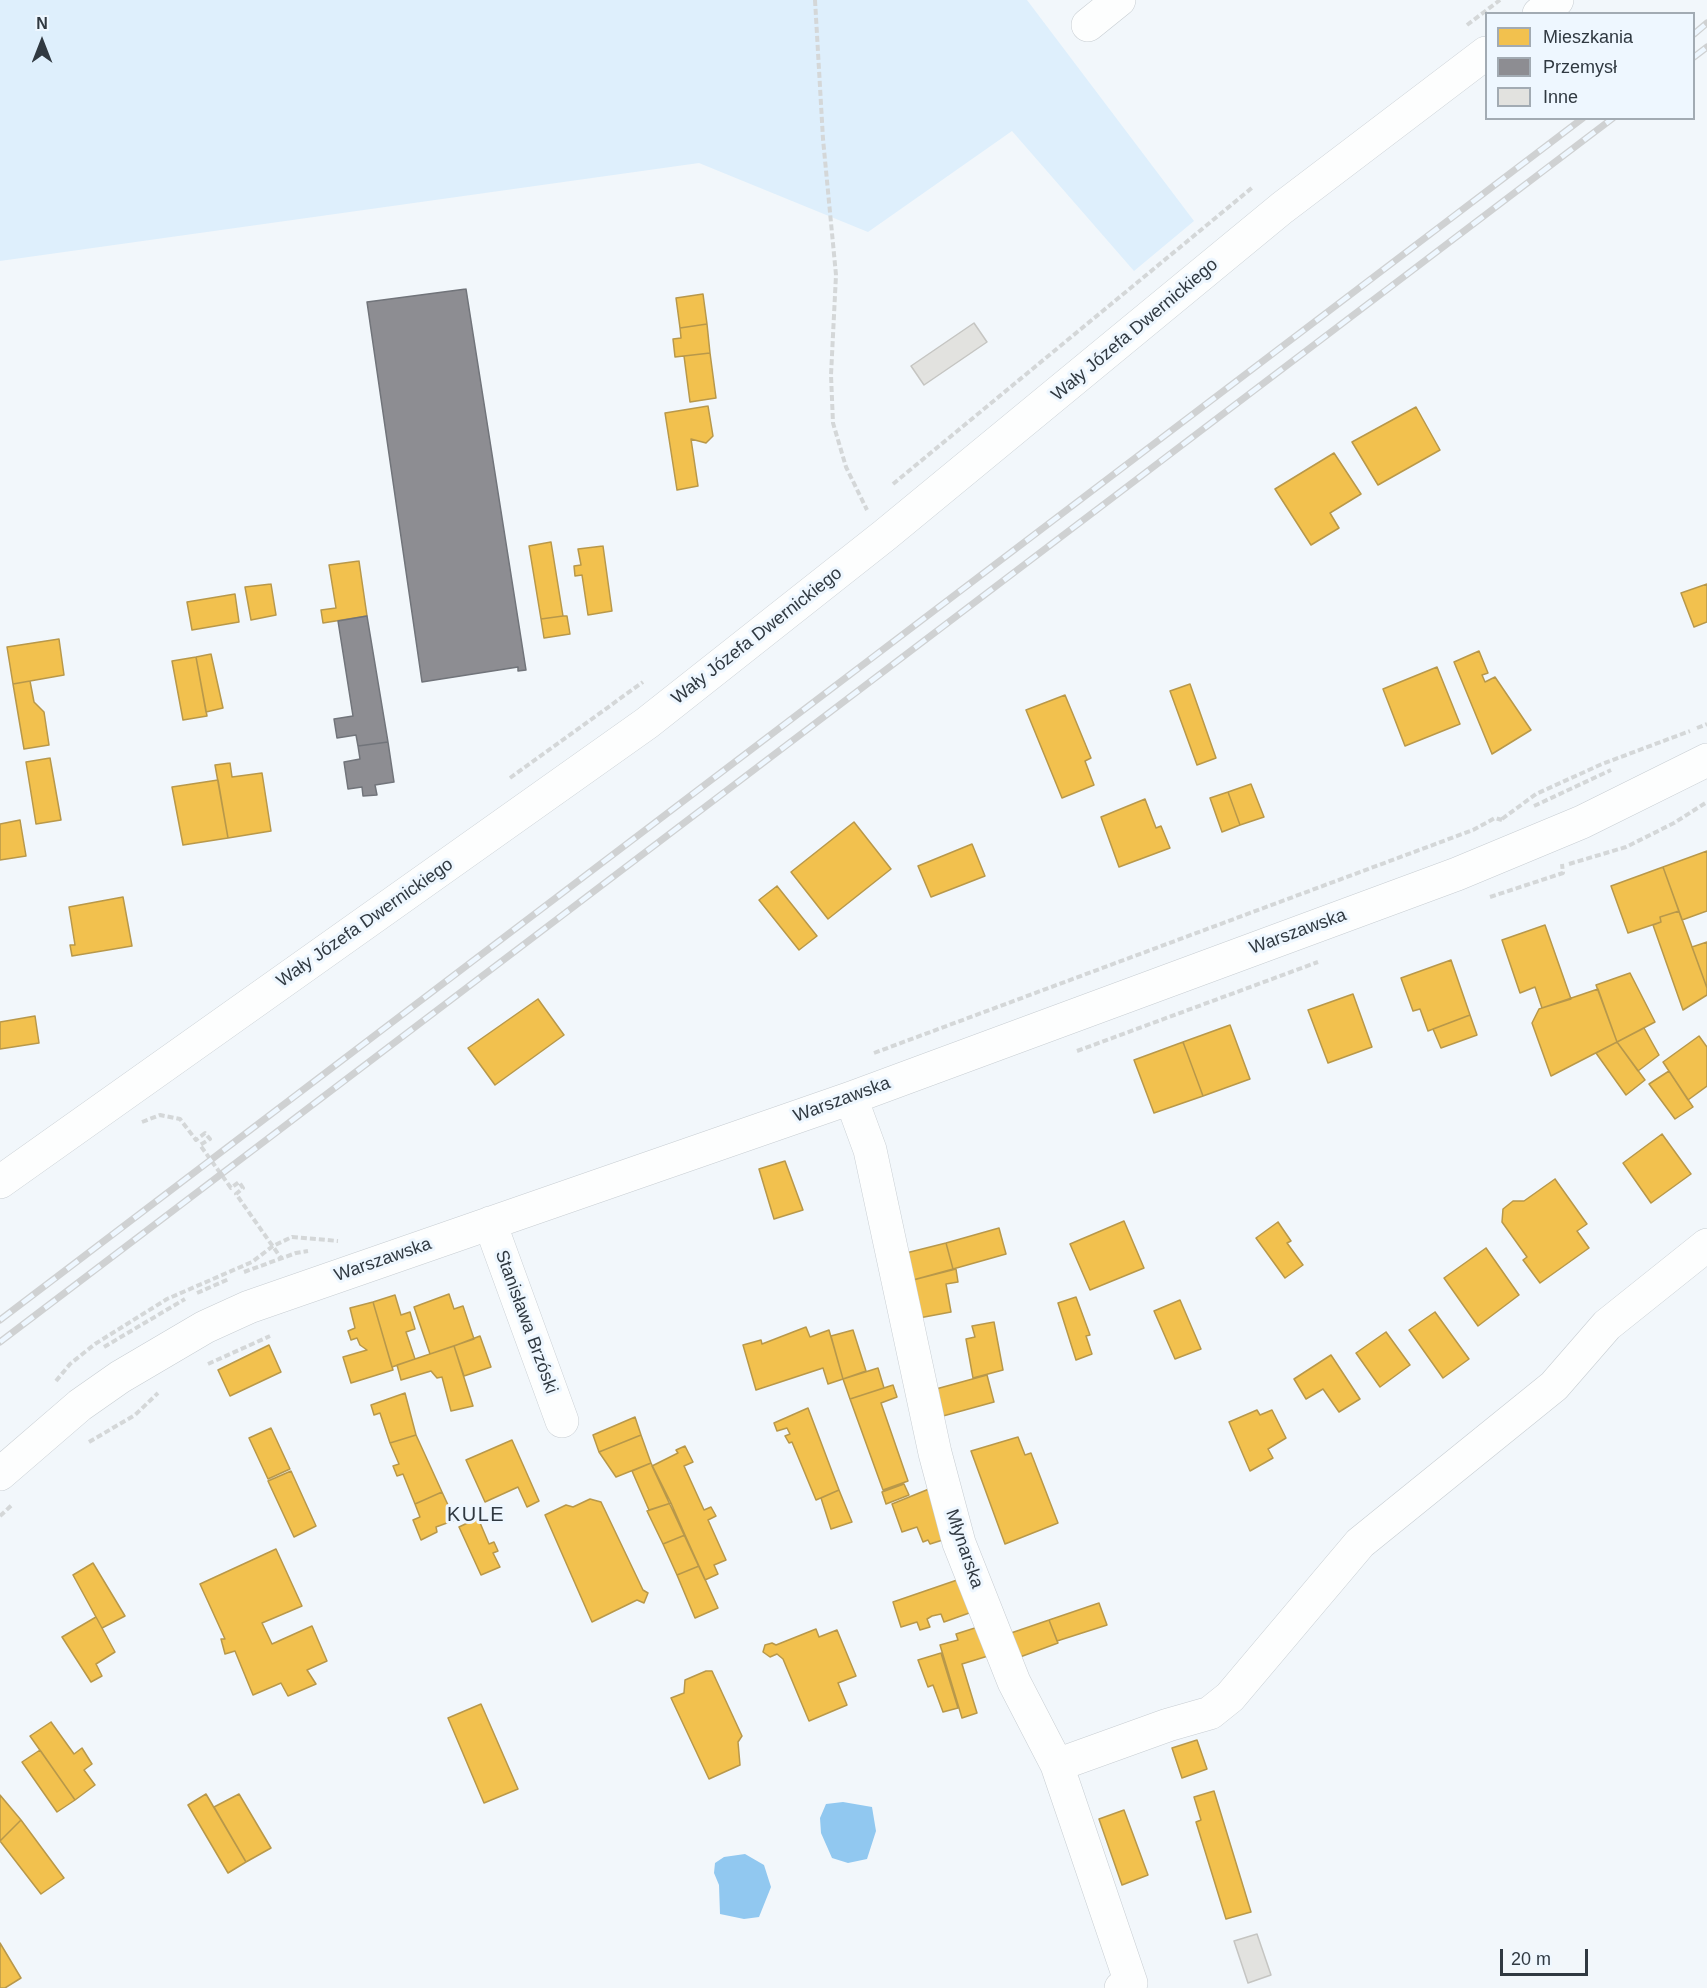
<!DOCTYPE html>
<meta charset="utf-8">
<style>
body{margin:0}
#map{position:relative;width:1707px;height:1988px;overflow:hidden;background:#f2f7fb;font-family:Helvetica,sans-serif}
canvas{display:block}
.legend{position:absolute;left:1485px;top:12px;width:210px;height:108px;box-sizing:border-box;background:#eef7ff;border:2px solid #a2abb3;margin:0;padding:8px 10px;list-style:none;font-size:18px;color:#303941}
.legend li{display:flex;align-items:center;gap:12px;height:30px}
.legend b{width:30px;border:2px solid #a2abb3}
.north{position:absolute;left:12px;top:12px;width:60px;height:60px;-webkit-text-stroke:4px #eef7ff;paint-order:stroke;rotate:0deg;font-size:16px;font-weight:700;line-height:24px;text-align:center;color:#303941}
.north::after{content:'';display:block;margin:auto;width:21px;height:27px;background:#303941;clip-path:polygon(50% 0,100% 100%,50% 72%,0 100%)}
.scale{position:absolute;left:1500px;top:1949px;width:88px;height:27px;box-sizing:border-box;border:3px solid #303941;border-top:0;padding-left:8px;font-size:18px;line-height:21px;white-space:nowrap;color:#303941;-webkit-text-stroke:4px #eef7ff;paint-order:stroke}
</style>
<div id="map">
<canvas width="1707" height="1988"></canvas>
<ul class="legend">
<li><b style="height:16px;background:#f2c14e"></b>Mieszkania</li>
<li><b style="height:16px;background:#8d8d92"></b>Przemysł</li>
<li><b style="height:16px;background:#e2e2df"></b>Inne</li>
</ul>
<div class="north">N</div>
<div class="scale">20 m</div>
</div>
<script>
const c = document.querySelector('canvas').getContext('2d');
c.lineJoin = 'round';
function paint(path, color) { c.fillStyle = color; c.fill(path, 'evenodd'); }
const poly = rows => new Path2D(rows.map(r => 'M' + r).join(''));
function trace(path, color, width, dash) { c.strokeStyle = color; c.lineWidth = width; c.lineCap = dash ? 'butt' : 'round'; c.setLineDash(dash || []); c.stroke(path); }
function label(font, color, halo, rows, align = 'center') {
  c.font = font + ' Helvetica,sans-serif'; c.lineWidth = 6; c.setLineDash([]); c.textBaseline = 'middle'; c.strokeStyle = halo; c.fillStyle = color; for (const [text, x, y, turn = 0] of rows) {
    c.save(); c.translate(x, y); c.rotate((+turn || 0) * Math.PI / 180); c.textAlign = isNaN(turn) ? turn : align; if (halo) c.strokeText(text, 0, 0); c.fillText(text, 0, 0); c.restore();
  }
}
paint(poly([
 [0,0,1027,0,1194,221,1134,271,1012,131,868,232,699,163,0,261]
]), '#deeffc');
paint(poly([
 [843,1802,872,1807,876,1831,867,1859,848,1863,832,1858,821,1833,820,1818,826,1804],
 [745,1854,764,1865,771,1887,759,1917,744,1919,720,1914,719,1885,714,1873,715,1863,724,1857]
]), '#91c8f0');
const homes = poly([
 [703,294,707,324,680,328,676,298,703,294],
 [707,324,710,353,675,357,673,339,681,338,680,328,707,324],
 [710,353,716,398,690,402,684,356,710,353],
 [708,406,713,436,706,443,691,439,698,486,677,490,665,413,708,406],
 [1416,407,1440,450,1378,485,1352,442,1416,407],
 [1334,453,1361,494,1330,513,1339,528,1311,545,1275,489,1334,453],
 [551,542,563,616,541,619,529,546,551,542],
 [603,546,612,611,588,615,582,575,575,576,574,566,581,565,578,549,603,546],
 [359,561,367,616,323,623,321,610,336,608,329,565,359,561],
 [271,584,276,615,251,620,245,587,271,584],
 [1707,584,1707,622,1694,627,1681,593,1707,584],
 [235,594,239,622,192,630,187,602,235,594],
 [563,616,567,616,570,634,544,638,541,619,563,616],
 [59,639,64,675,13,684,7,647,59,639],
 [1479,651,1488,673,1482,675,1485,682,1495,677,1531,730,1492,754,1454,662,1479,651],
 [211,654,223,708,206,712,196,657,211,654],
 [196,657,207,716,183,720,172,661,196,657],
 [1437,667,1460,724,1405,746,1383,689,1437,667],
 [30,681,34,702,44,712,49,745,24,749,13,684,30,681],
 [1190,684,1216,758,1197,765,1170,691,1190,684],
 [1065,695,1091,758,1085,761,1094,785,1062,798,1026,710,1065,695],
 [50,758,61,820,36,824,26,762,50,758],
 [230,763,232,777,262,773,271,831,228,838,215,765,230,763],
 [218,780,228,838,183,845,172,787,218,780],
 [1251,784,1264,817,1240,825,1228,792,1251,784],
 [1228,792,1240,825,1222,832,1210,798,1228,792],
 [1145,799,1156,828,1161,826,1170,848,1119,867,1101,817,1145,799],
 [20,820,26,856,0,860,0,824,20,820],
 [854,822,891,869,828,919,791,872,854,822],
 [972,844,985,876,931,897,918,866,972,844],
 [1707,851,1707,911,1682,920,1663,867,1707,851],
 [1663,867,1679,911,1660,917,1661,922,1628,933,1611,886,1663,867],
 [777,886,817,936,799,950,759,900,777,886],
 [123,897,132,946,72,956,70,945,75,945,69,907,123,897],
 [1679,911,1707,988,1707,995,1683,1010,1653,925,1661,922,1660,917,1679,911],
 [1545,925,1571,999,1542,1008,1535,987,1520,993,1502,940,1545,925],
 [1707,942,1707,988,1692,947,1707,942],
 [1451,960,1470,1015,1428,1031,1420,1009,1413,1011,1401,978,1451,960],
 [1630,973,1655,1022,1617,1042,1596,985,1630,973],
 [1598,989,1617,1042,1551,1076,1532,1023,1539,1009,1598,989],
 [1353,994,1372,1047,1328,1063,1308,1010,1353,994],
 [538,999,564,1035,495,1085,468,1048,538,999],
 [1470,1015,1477,1035,1441,1048,1433,1029,1470,1015],
 [35,1016,39,1043,0,1049,0,1022,35,1016],
 [1230,1025,1250,1079,1203,1096,1183,1042,1230,1025],
 [1644,1028,1659,1055,1638,1071,1617,1042,1644,1028],
 [1699,1036,1707,1047,1707,1086,1688,1100,1663,1062,1699,1036],
 [1183,1042,1203,1096,1154,1113,1134,1060,1183,1042],
 [1617,1042,1645,1080,1626,1095,1596,1053,1617,1042],
 [1669,1071,1693,1107,1675,1119,1649,1084,1669,1071],
 [1662,1134,1691,1174,1651,1203,1623,1163,1662,1134],
 [785,1161,803,1210,774,1219,759,1169,785,1161],
 [1555,1179,1587,1224,1577,1231,1589,1248,1540,1283,1523,1260,1527,1257,1502,1222,1503,1209,1513,1201,1524,1201,1555,1179],
 [1124,1221,1144,1268,1090,1290,1070,1244,1124,1221],
 [1278,1222,1291,1241,1287,1243,1303,1265,1285,1278,1256,1238,1278,1222],
 [999,1228,1006,1254,953,1269,946,1243,999,1228],
 [946,1243,953,1269,913,1280,906,1253,946,1243],
 [1486,1248,1519,1295,1478,1326,1444,1278,1486,1248],
 [956,1269,958,1282,946,1284,951,1312,919,1318,913,1280,956,1269],
 [449,1294,454,1309,463,1306,474,1339,430,1354,414,1307,449,1294],
 [395,1295,401,1315,410,1312,415,1329,406,1332,415,1359,392,1367,373,1302,395,1295],
 [1076,1297,1090,1335,1086,1336,1092,1354,1076,1360,1058,1303,1076,1297],
 [1180,1300,1201,1349,1175,1359,1154,1311,1180,1300],
 [373,1302,393,1370,351,1383,343,1357,367,1350,360,1345,357,1338,351,1340,348,1331,355,1328,350,1308,373,1302],
 [1435,1312,1469,1359,1443,1378,1409,1330,1435,1312],
 [994,1322,1003,1370,973,1378,966,1339,975,1337,972,1326,994,1322],
 [806,1327,810,1337,829,1330,843,1379,828,1384,823,1368,756,1390,743,1345,761,1340,762,1344,806,1327],
 [853,1330,866,1371,843,1379,831,1336,853,1330],
 [1386,1332,1410,1365,1380,1387,1356,1353,1386,1332],
 [480,1336,491,1367,464,1376,454,1346,480,1336],
 [269,1345,281,1372,230,1396,218,1370,269,1345],
 [454,1346,473,1406,451,1411,442,1377,437,1378,431,1371,401,1380,397,1365,454,1346],
 [1331,1355,1360,1399,1339,1412,1323,1389,1306,1399,1294,1379,1331,1355],
 [878,1368,884,1388,850,1399,843,1379,878,1368],
 [987,1375,994,1402,943,1416,936,1389,987,1375],
 [893,1385,897,1397,881,1403,908,1481,883,1490,850,1399,893,1385],
 [405,1393,416,1435,390,1443,380,1413,374,1415,371,1405,405,1393],
 [808,1408,839,1490,816,1500,792,1442,789,1443,785,1436,790,1434,787,1428,777,1431,774,1423,808,1408],
 [1257,1410,1260,1415,1272,1410,1286,1438,1268,1449,1273,1458,1250,1471,1229,1422,1257,1410],
 [635,1417,641,1435,599,1452,593,1435,635,1417],
 [271,1428,290,1469,268,1479,249,1438,271,1428],
 [416,1435,442,1492,415,1504,403,1474,397,1476,393,1466,399,1464,390,1443,416,1435],
 [641,1435,651,1463,616,1477,599,1452,641,1435],
 [1018,1437,1025,1455,1031,1453,1058,1523,1005,1544,971,1451,1018,1437],
 [512,1440,539,1501,527,1507,518,1487,485,1502,466,1460,512,1440],
 [685,1446,693,1462,684,1466,704,1510,711,1507,716,1516,708,1520,726,1560,714,1565,718,1574,705,1580,652,1466,678,1453,676,1450,685,1446],
 [651,1463,671,1503,649,1510,632,1471,651,1463],
 [291,1471,316,1526,294,1537,268,1481,291,1471],
 [904,1484,909,1495,886,1504,882,1492,904,1484],
 [929,1489,946,1539,930,1544,928,1540,923,1542,917,1527,902,1532,892,1504,929,1489],
 [839,1490,852,1522,831,1529,821,1498,839,1490],
 [442,1492,455,1520,436,1527,437,1532,421,1540,413,1520,420,1517,415,1504,442,1492],
 [590,1499,601,1502,643,1590,648,1593,644,1603,637,1600,592,1622,545,1515,566,1505,573,1507,590,1499],
 [671,1503,685,1535,663,1544,647,1511,671,1503],
 [478,1518,489,1544,494,1542,498,1551,493,1553,500,1567,481,1575,459,1527,478,1518],
 [685,1535,699,1566,677,1575,663,1544,685,1535],
 [276,1549,302,1606,262,1623,272,1644,312,1626,327,1661,307,1670,316,1684,288,1696,281,1683,253,1695,235,1651,225,1654,221,1639,225,1639,200,1584,276,1549],
 [93,1563,125,1616,102,1628,73,1575,93,1563],
 [699,1566,718,1608,695,1618,677,1575,699,1566],
 [960,1579,972,1612,944,1622,941,1614,932,1616,927,1619,930,1627,920,1630,917,1622,901,1627,893,1602,960,1579],
 [1099,1603,1107,1625,1057,1641,1049,1620,1099,1603],
 [96,1617,115,1652,96,1664,102,1676,91,1682,62,1637,96,1617],
 [1049,1620,1058,1643,1020,1657,1011,1633,1049,1620],
 [978,1627,988,1656,962,1664,977,1713,962,1718,940,1645,958,1640,956,1634,978,1627],
 [816,1629,819,1637,837,1630,856,1676,838,1683,847,1705,809,1721,783,1659,777,1654,770,1657,763,1652,765,1645,772,1643,776,1645,816,1629],
 [941,1653,958,1708,943,1712,933,1685,928,1687,918,1660,941,1653],
 [706,1671,712,1671,742,1736,738,1742,740,1765,709,1779,671,1698,684,1693,685,1680,706,1671],
 [481,1704,518,1789,484,1803,448,1718,481,1704],
 [51,1722,74,1754,82,1748,92,1764,84,1770,95,1785,75,1800,30,1736,51,1722],
 [1197,1740,1207,1769,1182,1778,1172,1748,1197,1740],
 [40,1750,75,1800,57,1812,22,1762,40,1750],
 [1214,1791,1251,1912,1226,1919,1196,1822,1201,1820,1194,1797,1214,1791],
 [206,1794,246,1862,228,1873,188,1805,206,1794],
 [239,1794,271,1848,246,1862,214,1807,239,1794],
 [0,1795,21,1820,0,1841,0,1795],
 [1124,1810,1148,1875,1122,1885,1099,1819,1124,1810],
 [21,1820,64,1878,41,1894,0,1841,21,1820],
 [0,1943,21,1978,5,1988,0,1988,0,1943]
]);
paint(homes, '#f2c14e');
trace(homes, '#b8984a', 1.5);
const industry = poly([
 [466,289,526,670,518,671,518,667,422,682,367,302,466,289],
 [367,616,388,742,358,746,356,735,337,738,334,719,353,716,338,621,367,616],
 [388,742,394,782,375,785,377,795,363,796,362,787,348,789,344,762,360,759,358,746,388,742]
]);
paint(industry, '#8d8d92');
trace(industry, '#71747a', 1.5);
const building = poly([
 [974,323,987,342,924,385,911,366,974,323],
 [1257,1934,1271,1975,1248,1983,1234,1941,1257,1934]
]);
paint(building, '#e2e2df');
trace(building, '#c5c5c2', 1.5);
const minor = poly([
 [1539,14,1557,0],
 [1088,25,1119,0],
 [851,1098,870,1150,935,1453,959,1543,1014,1682,1057,1765,1131,1983,1121,1988],
 [0,1182,647,723,885,535,1282,208,1486,53],
 [490,1223,562,1421],
 [0,1474,80,1405,120,1377,205,1327,249,1307,851,1098,1457,874,1582,822,1707,760],
 [1057,1765,1168,1725,1210,1713,1230,1697,1360,1543,1554,1386,1607,1325,1707,1245]
]);
trace(minor, '#c7cdd2', 34);
trace(poly([
 [815,0,823,139,836,275,831,375,833,423,846,467,867,510],
 [1467,25,1500,0],
 [893,484,1253,187],
 [1697,728,1707,724],
 [510,778,643,682],
 [1534,806,1611,770],
 [1502,819,1536,794,1602,764,1690,731],
 [1569,864,1626,847,1674,823,1707,802],
 [1490,897,1563,873,1562,864],
 [1077,1051,1318,962],
 [874,1053,1473,830,1495,818,1502,820],
 [142,1122,160,1115,180,1119,196,1140,205,1133,210,1139,200,1145,231,1188,239,1182,243,1188,236,1194,281,1258],
 [244,1272,296,1253,308,1251],
 [197,1293,229,1279],
 [104,1347,185,1299],
 [208,1364,270,1336],
 [56,1381,70,1364,95,1344,167,1299,252,1262,273,1246,292,1237,338,1241],
 [89,1442,135,1415,158,1393],
 [0,1516,13,1504]
]), '#d4d7d8', 4, [6, 3]);
trace(minor, '#fdfefe', 33);
const rail = poly([
 [1694,34,1707,23],
 [1694,57,1707,47],
 [0,1320,1583,118],
 [0,1342,1613,118]
]);
trace(rail, '#cfd1d2', 7);
trace(rail, '#eef7ff', 4.5, [14]);
label('18px', '#303941', '#eef7ff', [
 ["Wały Józefa Dwernickiego",1135,330,-40],
 ["Wały Józefa Dwernickiego",757,636,-38],
 ["Wały Józefa Dwernickiego",365,923,-35],
 ["Warszawska",1298,932,-20],
 ["Warszawska",842,1100,-20],
 ["Warszawska",383,1260,-19],
 ["Stanisława Brzóski",526,1322,70],
 ["Młynarska",964,1549,71]
]);
c.letterSpacing = '1.5px';
label('20px', '#303941', '#eef7ff', [
 ["KULE",476,1515]
]);
c.letterSpacing = '0px';
</script>
